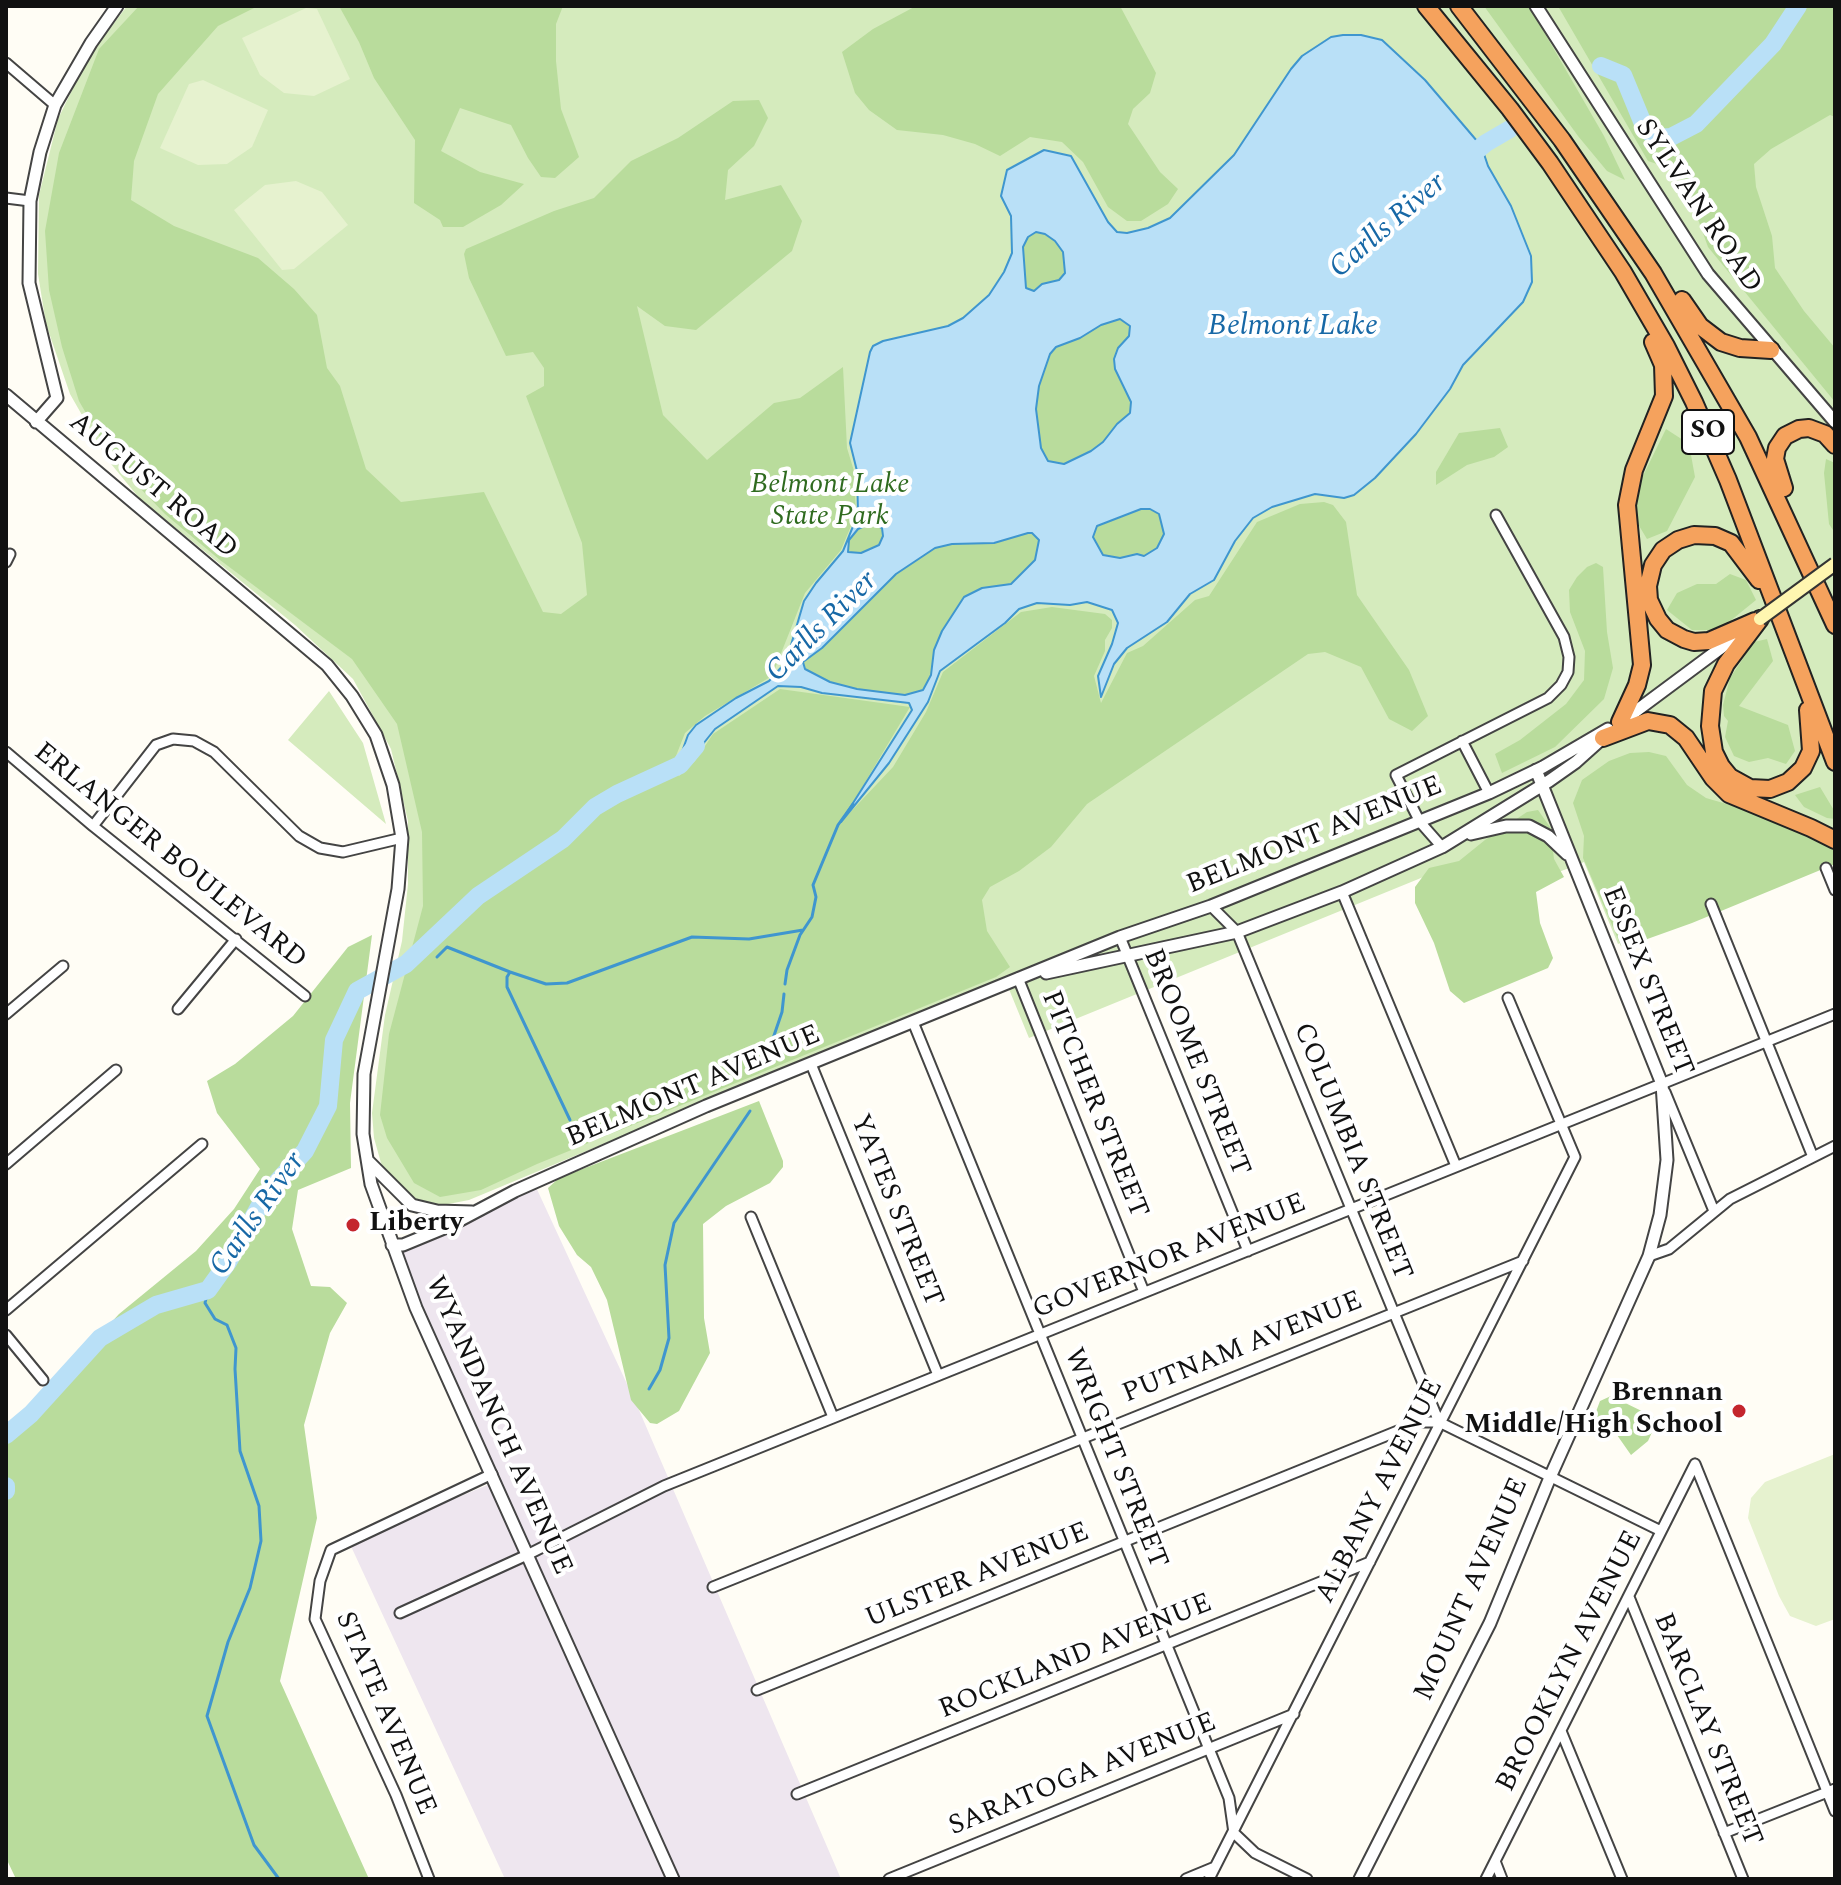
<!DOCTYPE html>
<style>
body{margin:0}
#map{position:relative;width:1841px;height:1885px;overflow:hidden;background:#fffdf5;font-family:Spectral,serif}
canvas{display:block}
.frame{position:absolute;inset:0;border:8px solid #111;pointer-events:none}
</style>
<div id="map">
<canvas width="1841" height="1885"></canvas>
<div class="frame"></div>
</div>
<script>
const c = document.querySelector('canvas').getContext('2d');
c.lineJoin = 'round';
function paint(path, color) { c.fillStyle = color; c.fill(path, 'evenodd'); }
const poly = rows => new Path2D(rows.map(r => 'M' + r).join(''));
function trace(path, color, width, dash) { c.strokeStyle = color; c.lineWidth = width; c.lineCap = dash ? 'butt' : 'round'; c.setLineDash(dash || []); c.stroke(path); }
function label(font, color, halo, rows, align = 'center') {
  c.font = font + ' Spectral,serif'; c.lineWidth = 8; c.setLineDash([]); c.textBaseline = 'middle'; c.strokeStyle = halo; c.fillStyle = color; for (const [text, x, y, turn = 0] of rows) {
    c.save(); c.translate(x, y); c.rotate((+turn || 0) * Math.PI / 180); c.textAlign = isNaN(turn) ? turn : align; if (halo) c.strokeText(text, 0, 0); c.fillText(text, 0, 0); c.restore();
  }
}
paint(poly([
 [535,1185,639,1410,841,1879,505,1879,349,1542,495,1482,392,1245]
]), '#eee6ef');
paint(poly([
 [127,6,1835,6,1835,856,1618,944,1584,862,1461,911,1443,869,1029,1038,1004,977,469,1200,438,1206,413,1199,391,1180,381,1163,374,1138,372,1113,385,1015,402,941,408,884,408,821,391,749,353,679,295,625,140,499,107,459,70,394,46,324,38,274,39,195,58,119,88,57],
 [329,691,363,743,386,824,288,740]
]), '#d5ebbd');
paint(poly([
 [139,6,258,6,218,26,158,94,134,161,131,200,174,226,258,258,294,289,317,315,327,368,340,386,366,469,401,502,484,492,543,612,561,614,587,595,582,543,526,396,544,386,544,368,533,352,506,356,469,278,464,254,466,249,554,211,594,198,631,161,678,138,733,101,759,100,768,118,754,146,728,170,725,200,781,185,802,221,792,251,696,330,665,326,637,306,663,415,707,460,774,403,800,398,843,367,847,448,854,471,856,514,841,550,805,593,772,676,705,716,685,733,672,766,679,776,695,761,713,734,780,689,910,707,842,821,893,767,926,712,943,672,1021,612,1052,607,1105,614,1112,620,1112,628,1105,640,1105,651,1094,676,1101,703,1127,653,1143,646,1195,600,1209,596,1257,522,1300,504,1324,502,1333,505,1346,522,1357,595,1409,670,1428,716,1412,731,1389,719,1361,667,1325,652,1308,654,1087,804,1051,847,1019,871,990,887,982,900,987,931,1010,967,996,977,537,1164,481,1190,440,1197,414,1183,387,1138,380,1115,389,1034,423,906,422,832,397,724,352,659,220,560,165,514,113,460,79,401,62,347,49,290,45,231,59,153,99,49],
 [339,6,563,6,556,24,556,61,561,109,579,157,555,178,541,177,528,158,511,125,460,108,441,151,480,172,524,184,501,205,463,227,443,227,440,220,414,203,415,140,374,78,359,42],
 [916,6,1120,6,1156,73,1150,93,1133,109,1128,124,1160,172,1178,189,1168,204,1141,221,1127,221,1108,207,1083,162,1062,142,1030,137,1000,156,975,144,943,135,897,130,869,110,855,93,842,52,873,29],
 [1484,6,1529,6,1604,136,1625,180,1607,171,1578,136],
 [1558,6,1835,6,1835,117,1830,115,1771,149,1754,164,1756,187,1772,236,1775,268,1804,311,1835,348,1835,402,1708,247,1681,172,1648,161],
 [1036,232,1045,234,1055,241,1063,252,1065,273,1059,280,1042,284,1034,291,1026,288,1023,247,1028,237],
 [1120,319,1130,325,1129,336,1119,348,1126,390,1131,402,1130,413,1117,424,1103,442,1091,451,1064,464,1048,461,1041,448,1036,409,1039,386,1050,354,1056,347,1080,338,1101,325],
 [1500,428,1508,447,1494,457,1467,465,1436,485,1436,472,1459,433],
 [1666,429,1683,440,1691,455,1695,477,1667,531,1647,539,1635,519,1639,484],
 [1826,459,1835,463,1835,533,1829,524,1824,473],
 [1141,509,1150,509,1159,514,1164,534,1157,548,1144,556,1137,554,1120,558,1103,555,1093,537,1097,526],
 [871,523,882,528,883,536,879,545,861,553,848,552,849,540,858,529],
 [1028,533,1032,533,1039,540,1035,560,1011,584,982,588,964,597,934,650,931,675,923,690,905,695,857,689,830,682,805,669,802,663,822,648,896,574,935,548,952,544,994,543],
 [1596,563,1603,567,1607,632,1613,668,1604,699,1555,747,1502,773,1495,754,1520,740,1566,704,1584,680,1585,651,1570,612,1569,590,1577,577,1587,567],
 [1730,574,1746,580,1756,600,1719,630,1692,630,1667,610,1677,593,1697,584,1716,584],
 [1767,639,1773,661,1739,706,1788,725,1795,751,1786,764,1768,758,1749,762,1734,756,1725,737,1728,721,1724,716,1723,705,1730,678,1754,642],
 [1649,752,1666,756,1687,785,1706,798,1775,818,1791,829,1831,845,1835,849,1835,864,1692,923,1625,947,1621,946,1583,858,1584,836,1573,803,1582,780,1609,761,1630,753],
 [1820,787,1835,812,1835,819,1827,818,1804,807,1795,795],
 [1538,810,1550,827,1554,859,1564,877,1536,892,1540,923,1553,958,1548,968,1464,1003,1450,991,1434,943,1415,903,1415,887,1429,868,1459,861,1485,840,1527,812],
 [372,935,350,1103,351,1168,298,1190,292,1229,311,1286,330,1287,347,1303,330,1333,304,1425,317,1518,280,1681,369,1879,16,1879,6,1858,6,1436,119,1314,196,1251,234,1209,260,1169,217,1113,207,1081,235,1064,293,1016,348,947],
 [759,1101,783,1161,783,1167,770,1183,726,1206,703,1224,704,1318,710,1353,679,1411,657,1424,650,1423,631,1400,607,1300,591,1267,577,1255,559,1226,548,1188,559,1178],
 [1611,1396,1658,1419,1648,1441,1631,1455,1617,1435,1600,1425,1594,1417,1600,1401]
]), '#b9dc9c');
paint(poly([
 [306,8,317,9,350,79,314,96,284,93,260,75,242,38],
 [203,80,268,110,252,147,227,164,198,165,160,148,189,84],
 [296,181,322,192,348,225,294,269,282,270,234,210,265,185],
 [1835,1454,1835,1619,1816,1626,1790,1616,1779,1596,1748,1518,1751,1498,1765,1482]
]), '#e6f2cf');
const water = poly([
 [1343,35,1361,35,1382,40,1425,80,1477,141,1484,140,1488,145,1483,151,1488,166,1511,206,1531,256,1532,282,1523,302,1463,365,1450,389,1416,434,1375,478,1354,495,1344,498,1315,494,1272,507,1253,518,1235,541,1214,580,1190,594,1167,622,1127,648,1114,664,1101,697,1098,676,1112,644,1118,623,1112,610,1087,602,1070,605,1037,603,1019,609,1005,623,940,671,928,702,889,763,841,822,912,710,909,703,822,693,801,687,778,686,715,729,683,769,679,760,688,735,696,725,736,698,769,681,786,662,804,601,816,583,843,551,858,514,857,471,850,443,870,352,873,346,883,341,948,326,963,318,989,295,1004,272,1012,253,1011,216,1001,196,1007,170,1044,150,1071,156,1108,222,1117,232,1127,233,1148,228,1170,218,1234,155,1291,69,1302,56,1331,37,1343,35],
 [1036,232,1045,234,1055,241,1063,252,1065,273,1059,280,1042,284,1034,291,1026,288,1023,247,1028,237,1036,232],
 [1120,319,1130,326,1129,336,1118,348,1114,359,1115,369,1131,402,1130,413,1117,424,1103,442,1091,451,1064,464,1048,461,1041,448,1036,409,1039,386,1050,354,1056,347,1080,338,1101,325,1120,319],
 [1141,509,1150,509,1159,514,1164,534,1157,548,1144,556,1137,554,1120,558,1103,555,1093,537,1097,526,1141,509],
 [871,523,882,528,883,536,879,545,861,553,848,552,849,540,858,529,871,523],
 [1028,533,1032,533,1039,540,1035,560,1011,584,982,588,964,597,942,631,934,650,931,675,923,690,905,695,857,689,830,682,805,669,803,662,822,648,896,574,935,548,952,544,994,543,1028,533]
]);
paint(water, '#b9e0f7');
trace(water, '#3f96cf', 2);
trace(poly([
 [437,957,447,947,510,972],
 [785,984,787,970,800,935,812,917,816,897,813,885,838,825,853,804],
 [765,1062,782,1012,784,994],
 [570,1120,507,987,507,977,510,972,546,984,567,983,692,937,749,939,803,930],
 [208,1290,205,1303,215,1319,227,1325,236,1348,235,1369,240,1451,259,1506,261,1541,250,1588,228,1642,207,1716,254,1845,279,1879],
 [649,1389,660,1370,669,1338,665,1265,674,1223,750,1111]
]), '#3f96cf', 3);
trace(poly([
 [1601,66,1623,75,1644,126,1655,138,1671,137,1696,124,1773,44,1798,6],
 [1469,157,1486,143,1510,129],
 [6,1435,31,1414,100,1338,156,1305,208,1290,228,1262,267,1193,305,1151,328,1106,334,1040,357,991,406,964,478,896,563,839,595,807,617,794,680,765,696,746],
 [6,1486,6,1491]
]), '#b9e0f7', 18);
const minor = poly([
 [6,63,55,105],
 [6,198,30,201],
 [6,562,10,554],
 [1462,741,1489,793],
 [6,752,93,826,305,996],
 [93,826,156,745,173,739,194,741,214,752,299,836,320,848,343,852,402,838],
 [1442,847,1420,822,1396,775,1548,698,1561,685,1568,672,1569,657,1564,637,1496,515],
 [1826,868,1835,890],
 [1342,892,1456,1166],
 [1711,904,1813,1157],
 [1211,906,1237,932,1439,1422],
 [1120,937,1248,1251],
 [1018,978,1144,1292],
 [178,1009,236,939],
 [6,1014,63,966],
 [913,1022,1229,1798,1234,1833,1255,1853,1307,1879],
 [811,1064,938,1375],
 [1665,1092,1714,1211],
 [6,1164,116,1070],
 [751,1217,833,1417],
 [1649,1256,1669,1249,1730,1199,1835,1146],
 [6,1310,202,1144],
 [6,1335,43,1380],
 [1695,1464,1835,1811],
 [713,1587,1523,1261],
 [1629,1597,1743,1879],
 [400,1613,527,1555,664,1486,1835,1014],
 [757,1690,1420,1422,1439,1422,1661,1531],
 [1561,1731,1622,1879],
 [797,1794,1370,1562],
 [1724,1833,1835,1789],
 [1495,1861,1502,1879],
 [429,1879,396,1795,315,1619,320,1581,331,1550,492,1474],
 [889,1879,1294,1714],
 [1186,1879,1215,1867],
 [1209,1879,1575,1157,1508,998],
 [1486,1879,1695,1464]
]);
const tertiary = poly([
 [1536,6,1708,274,1835,422],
 [6,395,327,665,352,696,376,735,393,785,402,838,398,889,364,1074,363,1134,371,1184,416,1308,673,1879],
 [36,422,57,398,29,283,30,201,40,152,55,105,91,43,117,6],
 [1624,720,1745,630],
 [1471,834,1506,826,1529,826,1548,836,1567,854],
 [1046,973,1237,932,1342,892,1442,847,1549,781,1576,762,1605,736],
 [368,1161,412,1205,437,1211,472,1212],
 [392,1245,403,1245,449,1226,515,1191,706,1106,1120,937,1211,906,1489,793,1543,767,1608,729],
 [1360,1879,1490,1623,1551,1475,1649,1256,1660,1215,1667,1160,1662,1084,1536,770]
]);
const motorway = poly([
 [1426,6,1510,109,1550,163,1623,272,1666,346,1694,402,1728,480,1835,762],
 [1459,6,1562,140,1653,273,1748,437,1835,625],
 [1682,300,1700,326,1721,342,1740,348,1771,350],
 [1784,488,1775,459,1777,448,1785,436,1799,429,1809,428,1825,434,1835,445],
 [1760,619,1726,664,1713,691,1710,726,1714,752,1721,766,1730,777,1750,788,1770,789,1788,782,1803,768,1811,751,1808,710],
 [1755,621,1709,641,1694,642,1684,639,1667,630,1658,619,1649,600,1648,586,1653,565,1663,550,1678,540,1694,535,1715,536,1731,543,1759,580],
 [1620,722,1637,685,1642,665,1627,505,1634,470,1664,396,1663,365,1653,342],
 [1603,738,1648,721,1670,725,1686,738,1713,778,1729,794,1811,828,1835,840]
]);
trace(minor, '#444', 13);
trace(tertiary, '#444', 15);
trace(motorway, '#222', 20);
trace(minor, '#fff', 9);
trace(tertiary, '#fff', 11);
trace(motorway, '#f5a25d', 16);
const secondaryBridge = poly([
 [1760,619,1835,564]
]);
trace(secondaryBridge, '#333', 16, []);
trace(secondaryBridge, '#fff6b0', 12);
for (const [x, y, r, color] of [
 [353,1225,8,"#c4262e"],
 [1739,1411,8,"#c4262e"]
]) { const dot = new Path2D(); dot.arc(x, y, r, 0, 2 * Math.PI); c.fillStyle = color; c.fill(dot); trace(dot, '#fff', 3); }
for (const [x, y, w] of [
 [1708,432,52]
]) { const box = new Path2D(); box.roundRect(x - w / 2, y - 22, w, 44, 6); c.fillStyle = '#fff'; c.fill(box); trace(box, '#111', 2); }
label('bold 26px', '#111', null, [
 ["SO",1708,432]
]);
label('28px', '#111', '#fff', [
 ["SYLVAN ROAD",1697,207,56],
 ["AUGUST ROAD",152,487,40],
 ["BELMONT AVENUE",1315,837,-22],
 ["ERLANGER BOULEVARD",169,857,39],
 ["ESSEX STREET",1646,982,68],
 ["BROOME STREET",1195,1063,68],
 ["BELMONT AVENUE",694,1088,-23],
 ["PITCHER STREET",1093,1105,68],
 ["COLUMBIA STREET",1351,1152,68],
 ["YATES STREET",895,1211,68],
 ["GOVERNOR AVENUE",1170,1258,-22],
 ["PUTNAM AVENUE",1243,1349,-22],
 ["WYANDANCH AVENUE",497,1426,66],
 ["WRIGHT STREET",1114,1459,68],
 ["ALBANY AVENUE",1381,1492,-63],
 ["ULSTER AVENUE",978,1577,-22],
 ["MOUNT AVENUE",1473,1590,-66],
 ["ROCKLAND AVENUE",1076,1658,-22],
 ["BROOKLYN AVENUE",1571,1662,-63],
 ["STATE AVENUE",384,1714,67],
 ["BARCLAY STREET",1706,1730,68],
 ["SARATOGA AVENUE",1083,1776,-22]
]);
label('italic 28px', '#2f6b1f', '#fff', [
 ["Belmont Lake",830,487],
 ["State Park",830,519]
]);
label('bold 28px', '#111', '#fff', [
 ["Liberty",369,1225],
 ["Brennan",1723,1395,"right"],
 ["Middle/High School",1723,1427,"right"]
], 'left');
label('italic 30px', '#1768a6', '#fff', [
 ["Carlls River",1389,227,-41],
 ["Belmont Lake",1293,328],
 ["Carlls River",823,628,-45],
 ["Carlls River",259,1215,-55]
]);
</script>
